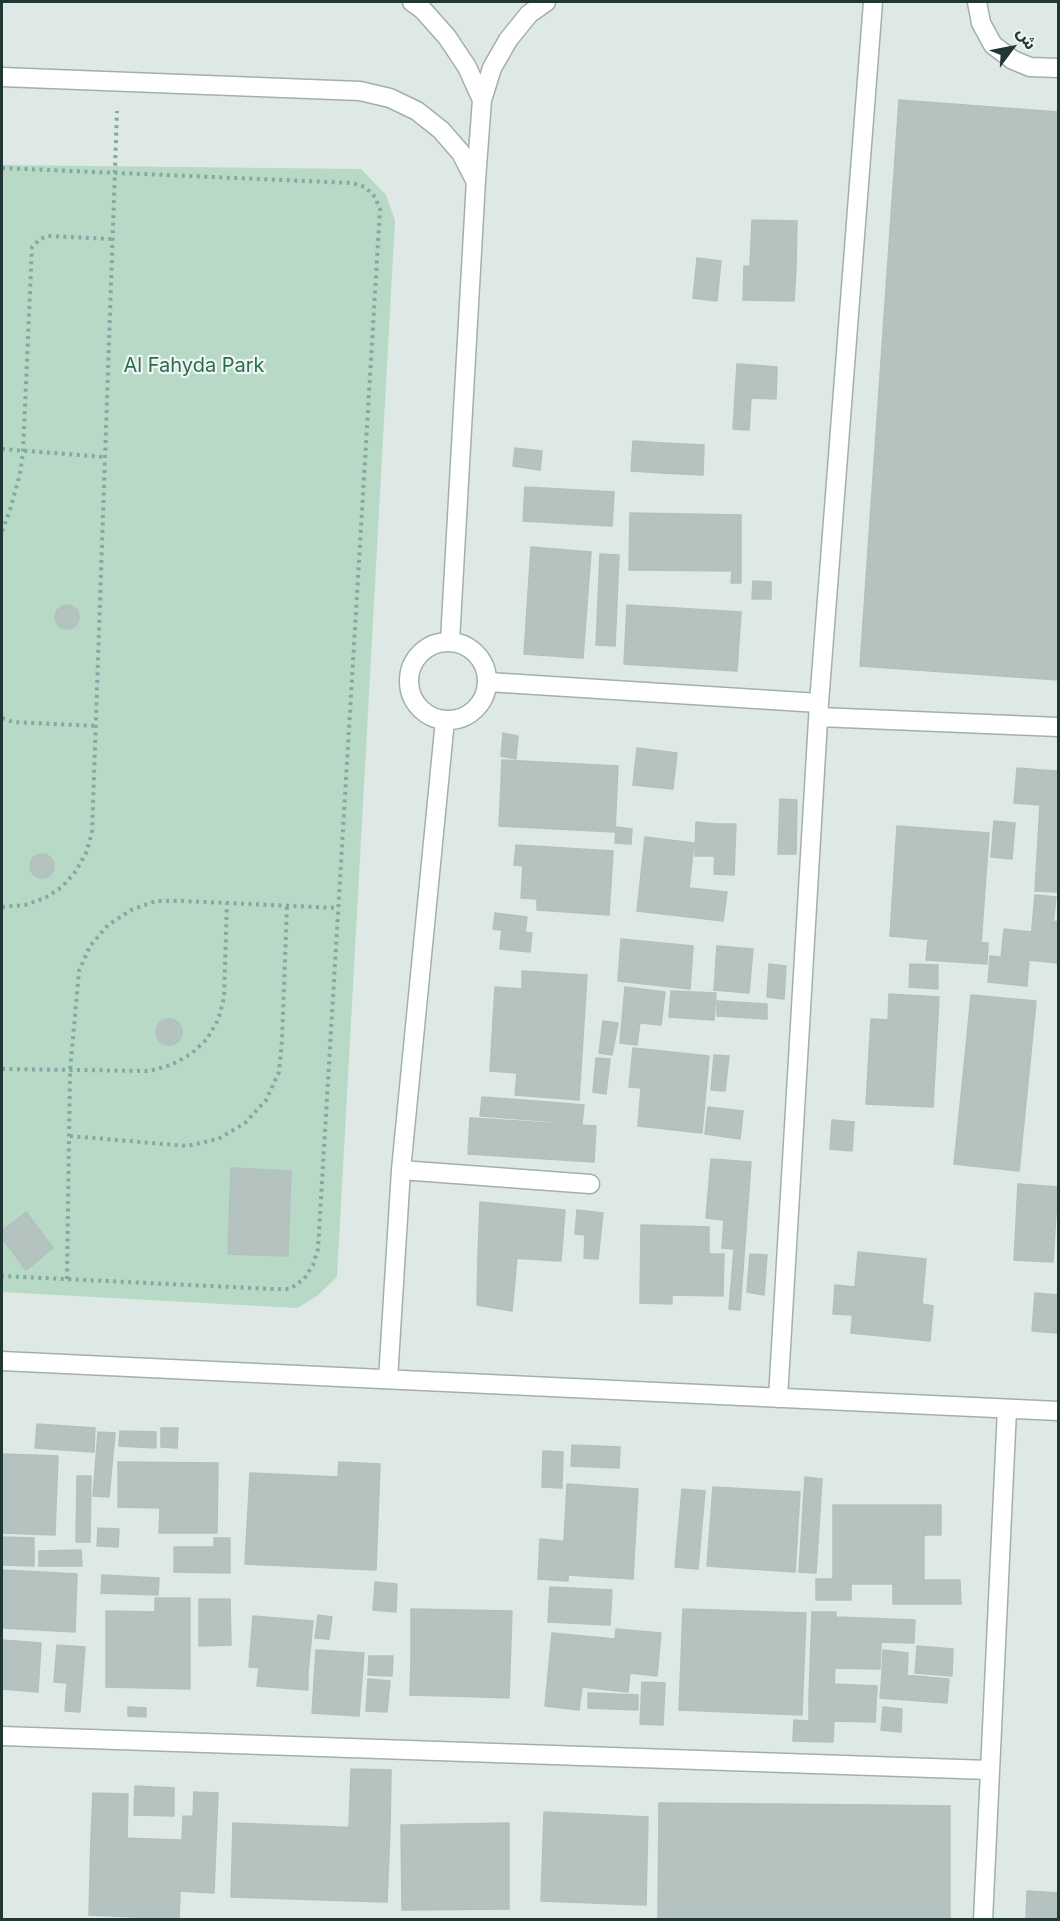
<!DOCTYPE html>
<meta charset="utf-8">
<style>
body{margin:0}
#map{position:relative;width:1060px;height:1921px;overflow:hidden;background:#dee9e6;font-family:Inter,"Noto Sans Arabic",sans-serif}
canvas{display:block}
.frame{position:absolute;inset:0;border:3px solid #213735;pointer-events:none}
.north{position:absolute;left:982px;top:18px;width:60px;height:60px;-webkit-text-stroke:4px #eef6f3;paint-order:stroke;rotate:58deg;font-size:16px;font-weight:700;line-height:24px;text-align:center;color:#213735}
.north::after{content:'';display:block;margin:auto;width:21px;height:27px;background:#213735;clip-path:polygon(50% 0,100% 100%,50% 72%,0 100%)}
</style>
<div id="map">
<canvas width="1060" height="1921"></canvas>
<div class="frame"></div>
<div class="north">ش</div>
</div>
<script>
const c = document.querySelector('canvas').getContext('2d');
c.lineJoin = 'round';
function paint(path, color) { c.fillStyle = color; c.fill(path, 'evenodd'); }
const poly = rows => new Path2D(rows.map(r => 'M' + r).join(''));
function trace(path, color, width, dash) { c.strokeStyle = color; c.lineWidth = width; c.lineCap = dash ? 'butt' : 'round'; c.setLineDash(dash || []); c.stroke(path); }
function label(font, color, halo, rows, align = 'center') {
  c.font = font + ' Inter,sans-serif'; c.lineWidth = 4.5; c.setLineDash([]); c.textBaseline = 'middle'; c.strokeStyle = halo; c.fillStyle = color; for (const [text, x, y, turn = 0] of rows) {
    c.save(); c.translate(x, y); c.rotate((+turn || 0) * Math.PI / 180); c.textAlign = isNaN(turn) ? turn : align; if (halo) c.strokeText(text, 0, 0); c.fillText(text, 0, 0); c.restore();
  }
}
paint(poly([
 [2,165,361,169,386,195,395,220,337,1277,317,1296,297,1308,2,1292]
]), '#b8d9c6');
const building = poly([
 [899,100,1058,112,1058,680,860,666,899,100],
 [752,220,797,221,796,268,750,266,752,220],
 [697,258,721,261,717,301,693,298,697,258],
 [744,266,796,268,794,301,743,300,744,266],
 [737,364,753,365,749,430,733,429,737,364],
 [753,365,777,367,776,399,751,398,753,365],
 [633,441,663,443,662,473,631,471,633,441],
 [663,443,704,445,703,475,662,473,663,443],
 [515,448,542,451,540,470,513,466,515,448],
 [525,487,614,492,612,526,523,521,525,487],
 [630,513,741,515,741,571,629,570,630,513],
 [531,547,591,552,583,658,524,654,531,547],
 [600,554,619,555,615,646,596,645,600,554],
 [741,571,741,583,731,583,732,572,741,571],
 [753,581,771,582,771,599,752,599,753,581],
 '55 617a12 12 0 1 1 24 0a12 12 0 1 1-24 0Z',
 [627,605,741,612,737,671,624,664,627,605],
 [503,733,518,736,516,759,501,756,503,733],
 [637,748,677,753,673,789,633,785,637,748],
 [502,760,618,766,615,832,499,826,502,760],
 [1017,768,1042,770,1040,805,1014,803,1017,768],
 [1042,770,1058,771,1058,892,1035,891,1042,770],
 [780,799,797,800,796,854,778,854,780,799],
 [994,821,1015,823,1012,859,991,857,994,821],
 [696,822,716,824,715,856,695,856,696,822],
 [716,824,736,824,734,875,714,874,716,824],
 [897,826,989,833,981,944,890,936,897,826],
 [616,827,632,829,631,844,615,843,616,827],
 [645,837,694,843,689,888,727,892,723,921,637,911,645,837],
 [516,845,613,851,609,915,537,910,537,899,521,898,523,866,514,865,516,845],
 '30 866a12 12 0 1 1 24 0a12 12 0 1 1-24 0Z',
 [1035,895,1056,897,1049,962,1029,960,1035,895],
 [495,913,527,917,525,933,493,929,495,913],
 [1053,921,1058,922,1058,963,1049,962,1053,921],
 [502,929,532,933,530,952,500,949,502,929],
 [1004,929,1031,932,1029,960,1001,958,1004,929],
 [621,939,693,946,690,989,618,981,621,939],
 [928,939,988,943,987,964,926,960,928,939],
 [717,946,753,949,749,993,714,990,717,946],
 [990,956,1029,960,1027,986,988,982,990,956],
 [769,964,786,966,784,999,767,997,769,964],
 [910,964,938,965,938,989,909,987,910,964],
 [522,971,587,975,579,1100,515,1095,517,1073,490,1071,495,987,522,989,522,971],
 [625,987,665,992,661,1025,640,1023,637,1045,620,1043,625,987],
 [671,991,716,993,714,1020,669,1017,671,991],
 [889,994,939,997,933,1107,866,1104,871,1019,888,1020,889,994],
 [971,995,1036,1001,1031,1053,966,1047,971,995],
 [717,1001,767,1004,767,1019,717,1016,717,1001],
 '156 1032a13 13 0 1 1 26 0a13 13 0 1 1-26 0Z',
 [603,1021,618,1023,612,1055,599,1053,603,1021],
 [966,1047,1031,1053,1019,1171,954,1164,966,1047],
 [633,1048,709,1056,702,1133,638,1126,641,1088,629,1087,633,1048],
 [714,1055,729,1056,725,1091,711,1090,714,1055],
 [596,1058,610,1059,606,1094,593,1092,596,1058],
 [482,1097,549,1102,547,1121,480,1116,482,1097],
 [549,1102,584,1105,582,1124,547,1121,549,1102],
 [708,1107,743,1111,740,1139,705,1134,708,1107],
 [470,1118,596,1126,594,1162,468,1154,470,1118],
 [832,1120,854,1122,852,1151,830,1149,832,1120],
 [711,1159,751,1162,740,1310,729,1309,734,1249,722,1248,724,1220,706,1218,711,1159],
 [231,1168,291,1171,288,1256,228,1254,231,1168],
 [1018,1184,1058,1187,1058,1213,1056,1213,1053,1262,1014,1260,1018,1184],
 [480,1202,565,1210,561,1261,478,1256,480,1202],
 [577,1210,603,1213,598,1259,584,1258,585,1235,575,1234,577,1210],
 [26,1212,53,1248,26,1270,2,1238,2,1231,26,1212],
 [641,1225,709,1227,709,1254,724,1254,723,1296,672,1295,672,1304,640,1303,641,1225],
 [858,1252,926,1259,922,1304,933,1306,930,1341,851,1333,858,1252],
 [750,1254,767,1255,764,1295,747,1292,750,1254],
 [478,1256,517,1258,512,1311,477,1305,478,1256],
 [835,1285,855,1287,852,1315,833,1314,835,1285],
 [1035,1293,1058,1295,1058,1333,1032,1331,1035,1293],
 [37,1424,95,1428,94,1452,35,1448,37,1424],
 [161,1428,178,1428,177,1448,161,1447,161,1428],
 [120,1431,156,1432,156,1448,119,1446,120,1431],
 [98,1432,115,1433,109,1497,93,1496,98,1432],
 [572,1445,620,1447,619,1468,571,1466,572,1445],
 [543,1451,563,1452,562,1488,542,1487,543,1451],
 [2,1454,58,1456,55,1535,2,1533,2,1454],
 [118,1462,218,1463,217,1533,159,1533,160,1508,118,1507,118,1462],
 [339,1462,380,1464,376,1570,245,1564,250,1473,338,1477,339,1462],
 [77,1476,91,1476,90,1542,76,1542,77,1476],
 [805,1477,822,1479,816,1573,799,1572,805,1477],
 [567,1484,638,1489,633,1579,568,1575,570,1542,564,1541,567,1484],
 [713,1487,800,1492,795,1572,707,1566,713,1487],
 [682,1489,705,1491,698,1569,675,1567,682,1489],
 [833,1505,924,1505,924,1584,833,1584,833,1505],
 [924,1505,941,1505,941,1535,923,1535,924,1505],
 [98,1528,119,1529,118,1547,97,1546,98,1528],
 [2,1537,34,1538,34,1566,2,1565,2,1537],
 [214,1538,230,1538,230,1573,174,1572,174,1547,214,1547,214,1538],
 [540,1539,570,1542,568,1581,538,1579,540,1539],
 [81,1550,82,1566,39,1566,39,1551,81,1550],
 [2,1570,77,1574,75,1632,2,1628,2,1570],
 [102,1575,159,1578,158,1595,101,1593,102,1575],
 [816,1579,833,1579,833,1584,851,1584,851,1600,816,1600,816,1579],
 [924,1580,960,1580,961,1604,893,1604,893,1585,924,1584,924,1580],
 [375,1582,397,1584,396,1612,373,1610,375,1582],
 [550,1587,612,1590,610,1625,548,1622,550,1587],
 [155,1598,190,1598,190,1689,106,1687,106,1611,155,1612,155,1598],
 [199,1599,230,1599,231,1645,199,1646,199,1599],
 [411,1609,512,1611,509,1698,483,1697,484,1659,469,1659,469,1646,424,1645,423,1659,411,1659,411,1609],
 [683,1609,806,1613,802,1715,679,1710,683,1609],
 [812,1612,836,1612,834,1698,809,1697,812,1612],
 [318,1615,332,1617,329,1639,315,1638,318,1615],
 [253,1616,313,1621,308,1672,249,1667,253,1616],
 [836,1617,915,1620,914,1643,881,1642,880,1669,835,1668,836,1617],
 [616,1629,661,1633,657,1676,630,1673,628,1692,582,1687,579,1710,545,1706,552,1633,615,1639,616,1629],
 [2,1640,41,1643,38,1692,2,1689,2,1640],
 [57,1645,85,1647,80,1712,65,1711,67,1683,54,1682,57,1645],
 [424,1645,469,1646,469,1659,484,1659,483,1697,410,1695,411,1659,423,1659,424,1645],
 [917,1646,953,1649,952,1676,915,1673,917,1646],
 [316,1650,364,1653,359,1716,312,1713,316,1650],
 [883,1650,908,1653,907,1675,882,1673,883,1650],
 [369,1656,393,1656,392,1676,368,1675,369,1656],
 [259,1668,308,1672,308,1690,257,1686,259,1668],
 [882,1673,949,1679,947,1703,880,1698,882,1673],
 [368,1679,390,1681,387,1712,366,1711,368,1679],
 [642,1682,665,1683,663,1725,640,1724,642,1682],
 [834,1684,877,1686,875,1722,834,1721,833,1742,793,1741,794,1720,809,1721,809,1697,834,1698,834,1684],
 [588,1693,638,1695,638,1710,588,1708,588,1693],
 [128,1707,146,1708,146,1717,128,1716,128,1707],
 [883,1707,902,1709,901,1732,881,1730,883,1707],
 [351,1769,391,1770,390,1829,349,1828,351,1769],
 [135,1786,174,1788,174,1816,134,1815,135,1786],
 [194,1792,218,1793,217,1817,193,1816,194,1792],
 [93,1793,128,1794,127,1839,91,1837,93,1793],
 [659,1803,874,1805,874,1845,950,1846,950,1920,658,1920,659,1803],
 [874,1805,950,1806,950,1846,874,1845,874,1805],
 [544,1812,648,1817,646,1905,541,1901,544,1812],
 [183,1816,217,1817,214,1893,180,1891,183,1816],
 [233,1823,390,1829,387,1902,231,1897,233,1823],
 [509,1823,509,1909,402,1910,401,1825,509,1823],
 [91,1837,182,1840,179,1919,89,1915,91,1837],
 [1027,1891,1058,1893,1058,1920,1026,1919,1027,1891]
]);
paint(building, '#b4c3bf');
trace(building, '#b1c2be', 1.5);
const service = poly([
 [977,2,981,23,993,45,1013,60,1030,67,1058,68]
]);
const minor = poly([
 [412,2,423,10,447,37,467,67,482,100],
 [2,77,360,91,390,98,417,111,441,130,461,153,475,180],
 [450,641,476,180,482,100,492,68,508,40,529,14,546,2],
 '409 681a39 39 0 1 1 78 0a39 39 0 1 1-78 0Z',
 [488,682,819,703],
 [819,717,1058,727],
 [401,1170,590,1184],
 [2,1361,1058,1411],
 [388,1379,401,1170,445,720],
 [778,1398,819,703,873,2],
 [2,1736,989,1770],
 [983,1920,1007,1409]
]);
trace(service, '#a2b0ad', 21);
trace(minor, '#a2b0ad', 21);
trace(poly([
 [2,168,352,183,365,187,375,197,380,209,318,1249,313,1265,304,1279,290,1289,273,1289,2,1276],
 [2,449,104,457],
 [2,531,10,510,20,474,23,452,32,247,40,239,48,236,111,239],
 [2,718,13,722,97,726],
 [2,907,25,905,45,898,62,887,76,871,86,853,92,833,117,111],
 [2,1069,149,1071,171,1065,191,1054,207,1039,218,1020,224,998,227,903],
 [70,1136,187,1146,218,1139,245,1123,266,1100,279,1072,282,1040,287,906],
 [67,1279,70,1071,79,971,90,946,108,925,131,910,156,901,183,901,337,908]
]), '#80aba4', 4, [3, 4.5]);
trace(service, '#fff', 18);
trace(minor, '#fff', 18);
label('20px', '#2d6c4f', '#eef6f3', [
 ["Al Fahyda Park",194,366]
]);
</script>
